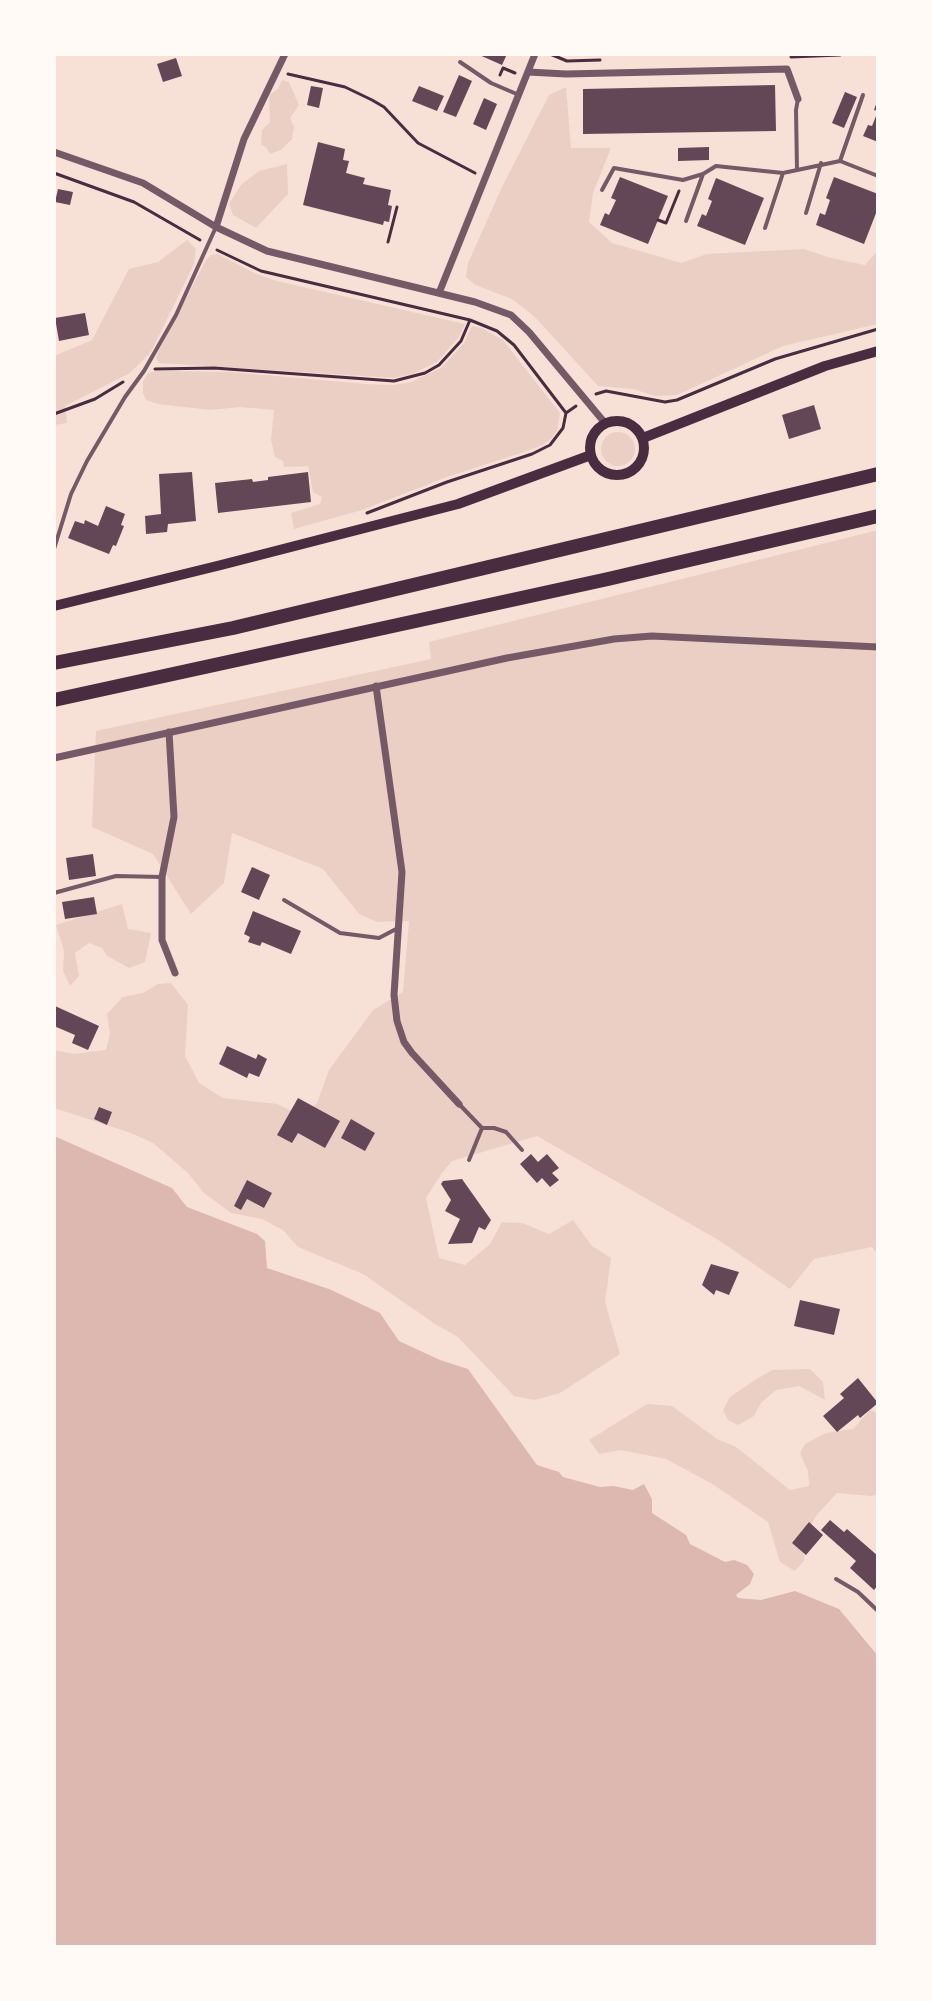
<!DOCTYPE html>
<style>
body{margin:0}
#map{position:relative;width:932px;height:2001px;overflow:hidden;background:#f7e1d7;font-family:"Playfair Display",serif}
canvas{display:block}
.frame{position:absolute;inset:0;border:56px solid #fffaf5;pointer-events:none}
</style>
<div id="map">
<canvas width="932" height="2001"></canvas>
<div class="frame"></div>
</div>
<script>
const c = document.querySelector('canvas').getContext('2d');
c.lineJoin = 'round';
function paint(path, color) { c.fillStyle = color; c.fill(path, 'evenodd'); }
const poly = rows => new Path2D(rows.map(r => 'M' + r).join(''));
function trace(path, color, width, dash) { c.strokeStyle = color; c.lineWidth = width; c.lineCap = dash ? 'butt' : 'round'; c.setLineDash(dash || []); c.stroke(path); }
paint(poly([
 [282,80,289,82,299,105,290,118,294,127,292,139,281,150,270,154,266,147,261,145,262,130,270,122,269,95,278,89],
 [566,87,571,148,611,148,593,193,589,222,612,243,681,263,707,254,804,249,831,258,865,265,878,250,878,324,783,346,677,395,655,396,633,389,598,386,535,317,512,299,475,285,466,277,468,263,502,187,549,95],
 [287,164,288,194,256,228,233,215,229,204,241,185,259,171],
 [187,240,196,249,194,264,151,352,130,373,65,406,67,423,54,425,54,356,92,340,129,269,158,262],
 [218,254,256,274,277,281,465,324,459,337,437,362,413,374,394,378,159,363,156,358,158,352,206,260,211,255],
 [472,326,482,328,503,340,560,413,557,431,551,439,543,445,521,453,447,477,362,510,294,529,291,513,320,504,322,497,313,492,308,466,284,467,283,461,275,457,271,440,274,410,240,407,210,410,157,404,146,400,143,393,143,382,148,373,156,371,230,372,367,384,394,385,411,382,441,368,464,343],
 '601 449a17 17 0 1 1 34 0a17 17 0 1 1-34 0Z',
 [878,530,878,1255,872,1247,814,1259,790,1289,720,1241,537,1136,452,1161,442,1173,426,1198,439,1258,465,1265,490,1244,502,1222,522,1223,549,1234,573,1220,592,1246,611,1258,605,1302,620,1354,560,1393,535,1400,514,1396,458,1337,435,1324,363,1274,298,1247,283,1230,262,1219,231,1213,204,1193,188,1173,153,1143,128,1132,54,1108,54,1050,74,1054,106,1050,110,1034,107,1014,123,997,143,993,158,984,171,983,188,1005,185,1056,199,1083,223,1098,277,1104,303,1116,317,1103,329,1070,373,1010,403,992,409,921,377,922,359,914,323,869,232,833,224,883,191,914,153,854,92,827,96,731,431,659,429,642],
 [122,904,128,929,151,933,145,962,129,968,107,956,102,948,89,943,75,953,79,976,70,986,63,971,64,951,56,925],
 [810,1369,823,1382,825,1400,799,1386,776,1390,761,1403,754,1416,738,1425,728,1420,723,1410,730,1397,755,1380,772,1370],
 [647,1404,672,1406,717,1439,736,1447,790,1490,809,1486,808,1471,800,1453,805,1444,826,1433,853,1429,870,1410,878,1413,878,1494,871,1496,837,1493,816,1516,805,1537,804,1561,795,1571,780,1562,768,1522,714,1485,666,1459,621,1450,599,1454,589,1440]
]), '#ebcfc5');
paint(poly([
 [54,1136,172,1188,187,1207,257,1234,265,1241,267,1268,329,1289,380,1313,399,1341,440,1360,468,1369,537,1465,559,1472,563,1477,600,1487,614,1486,633,1490,644,1484,652,1499,652,1513,686,1535,690,1544,725,1562,734,1560,747,1565,754,1574,750,1584,736,1595,738,1598,761,1600,795,1591,839,1609,878,1656,878,1947,54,1947]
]), '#dcb8b0');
paint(poly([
 [477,54,507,54,502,65],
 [176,58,182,76,163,82,157,64],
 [459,75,472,81,456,117,443,112],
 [775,85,776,131,583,134,583,89],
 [311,86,323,88,319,108,307,105],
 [419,86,444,96,437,111,412,101],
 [845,92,857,97,844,128,832,123],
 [484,98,497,104,486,130,473,124],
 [878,99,878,142,863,136,868,125,872,126,878,111,874,110],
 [318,142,345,149,343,160,349,161,346,173,365,178,363,184,391,190,388,205,392,206,389,222,384,221,383,225,303,205],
 [709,147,709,160,678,161,678,148],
 [620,177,668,196,648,244,600,225,605,213,609,215,616,200,611,198],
 [834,177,878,194,878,208,864,244,816,225,820,213,825,215,830,200,826,198],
 [716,178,764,198,745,245,697,226,702,214,706,216,712,201,708,199],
 [58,189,73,192,70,205,55,202],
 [85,313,89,335,59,341,55,318],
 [814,405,821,429,789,439,782,415],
 [192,472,196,521,168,524,167,532,146,534,145,516,161,514,159,474],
 [308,472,311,502,218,513,215,483,252,479,253,482,268,480,268,477],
 [106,506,125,514,121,525,124,526,116,546,113,545,109,554,68,538,75,521,84,524,85,520,98,526],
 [93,854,96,876,69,880,66,858],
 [252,867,270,875,259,900,241,892],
 [94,897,97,914,65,919,62,902],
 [253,911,301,931,291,954,262,942,260,946,248,942,250,937,244,934],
 [55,1006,99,1026,88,1050,72,1043,75,1035,54,1026],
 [227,1046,256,1059,258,1054,267,1059,259,1077,249,1073,247,1078,219,1064],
 [298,1098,340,1121,325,1148,298,1133,292,1143,277,1135],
 [99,1107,112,1112,107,1125,94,1119],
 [351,1119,375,1133,365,1151,341,1138],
 [531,1154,538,1162,547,1154,559,1168,552,1173,559,1180,550,1187,542,1178,537,1183,520,1164],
 [462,1179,491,1220,485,1230,479,1227,472,1243,448,1244,460,1219,445,1211,451,1200,441,1184,443,1181],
 [247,1180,272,1193,264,1208,247,1199,241,1210,234,1206],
 [711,1264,739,1272,729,1295,716,1290,714,1295,702,1285],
 [800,1300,840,1309,834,1335,794,1326],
 [858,1378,878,1403,860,1418,858,1415,837,1432,823,1416,844,1398,840,1394],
 [830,1520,844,1532,847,1529,878,1556,878,1585,874,1590,850,1568,856,1561,821,1530],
 [809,1522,823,1535,806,1555,792,1543]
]), '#644757');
trace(poly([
 [550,54,567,61,600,60],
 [791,57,840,55],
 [288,74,345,87,372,100,384,107,418,143,475,173],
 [500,75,503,68,515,73],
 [54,173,134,202,200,240],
 [658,220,666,223,679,191],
 [388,242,397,207],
 [217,250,261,271,470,320,497,331,514,345,566,413],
 [155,369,214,368,394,381,425,373,439,365,461,341,470,320],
 [596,394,606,391,665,402,677,400,775,359,878,329],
 [54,414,95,399,123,382],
 [367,513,447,482,532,454,550,445,563,428,566,413,576,406]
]), '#4a2c40', 3);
trace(poly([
 [849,54,850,54],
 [460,62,491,83,519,95],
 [840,161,878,176],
 [797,170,796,110,798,99],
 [602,190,614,168,683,180,703,174,716,166,783,173,840,161,863,95],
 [806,213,821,163],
 [686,221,703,174],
 [765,228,783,173],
 [54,549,71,494,87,461,125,397,144,371,176,315,216,227],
 [54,893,116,876,162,877],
 [284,900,340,933,379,938,398,928],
 [459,1104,482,1128,494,1128,506,1132,522,1150],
 [469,1160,482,1128],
 [836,1579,858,1592,878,1611]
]), '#755966', 4);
trace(poly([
 [528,72,566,74,787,69,798,99],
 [54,152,143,183,216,227,267,251,475,302,511,315,529,332,605,423],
 [216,227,244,139,285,54],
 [439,293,535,54],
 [376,686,402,872,394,995,397,1021,404,1042,412,1053,459,1104],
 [169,732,174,817,162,877,162,940,175,973],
 [54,758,507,658,614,639,652,636,878,647]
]), '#755966', 7);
trace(poly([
 '590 448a27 27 0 1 1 54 0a27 27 0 1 1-54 0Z',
 [643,438,825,366,878,351],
 [54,606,221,565,458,504,591,455]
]), '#4a2c40', 10);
trace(poly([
 [54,663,233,628,878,474],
 [54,700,608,579,878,516]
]), '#4a2c40', 14);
</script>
